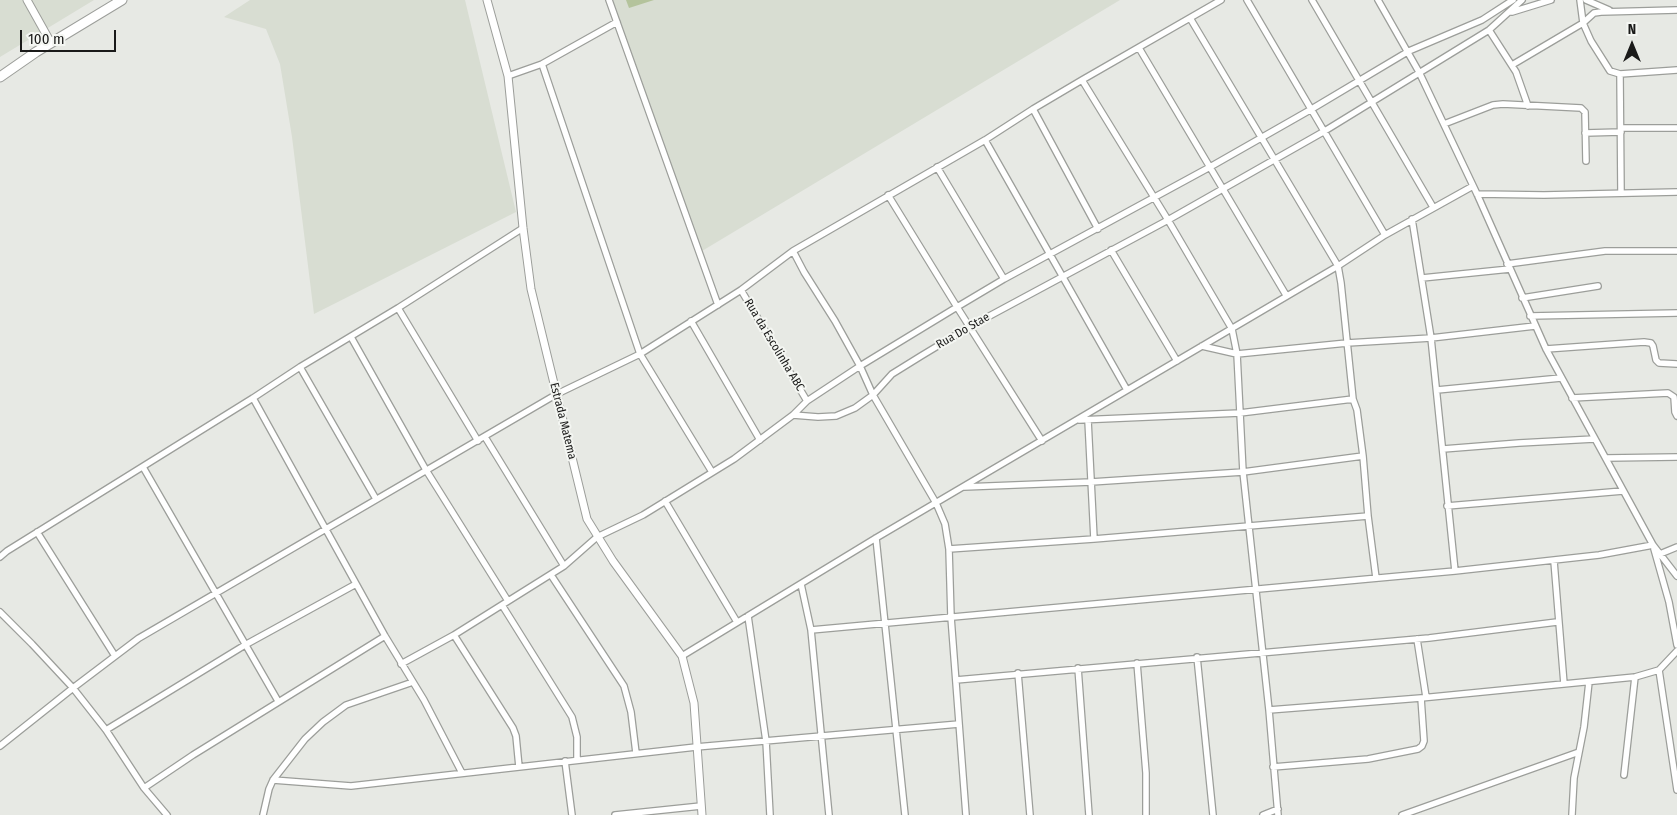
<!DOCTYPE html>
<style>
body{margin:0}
#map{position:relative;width:1677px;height:815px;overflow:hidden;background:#e7e9e4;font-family:"Fira Sans Condensed",sans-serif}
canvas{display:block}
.north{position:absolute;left:1607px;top:20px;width:50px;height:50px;-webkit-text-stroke:4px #f4f6f2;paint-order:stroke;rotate:0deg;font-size:14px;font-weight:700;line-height:20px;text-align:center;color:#1a1a19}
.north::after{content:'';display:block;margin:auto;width:18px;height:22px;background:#1a1a19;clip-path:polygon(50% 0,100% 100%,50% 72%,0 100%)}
.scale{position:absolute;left:20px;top:30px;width:96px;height:22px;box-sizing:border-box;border:2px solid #1a1a19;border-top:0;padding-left:6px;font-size:15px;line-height:18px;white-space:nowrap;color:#1a1a19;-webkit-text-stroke:4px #f4f6f2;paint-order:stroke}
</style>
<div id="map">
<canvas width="1677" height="815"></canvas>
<div class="north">N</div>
<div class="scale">100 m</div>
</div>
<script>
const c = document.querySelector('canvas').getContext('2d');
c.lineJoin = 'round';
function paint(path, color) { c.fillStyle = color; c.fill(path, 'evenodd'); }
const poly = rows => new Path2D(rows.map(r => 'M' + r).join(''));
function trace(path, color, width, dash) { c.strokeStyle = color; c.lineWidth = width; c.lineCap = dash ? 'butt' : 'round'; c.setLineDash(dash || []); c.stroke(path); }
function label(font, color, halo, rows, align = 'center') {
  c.font = font + ' "Fira Sans Condensed",sans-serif'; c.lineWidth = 4; c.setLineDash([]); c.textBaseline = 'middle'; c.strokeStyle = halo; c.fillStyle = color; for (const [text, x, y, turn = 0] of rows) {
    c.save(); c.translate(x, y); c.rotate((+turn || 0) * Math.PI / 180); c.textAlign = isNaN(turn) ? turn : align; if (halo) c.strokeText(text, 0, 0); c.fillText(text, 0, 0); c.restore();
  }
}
paint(poly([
 [0,0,94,0,0,57],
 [250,0,465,0,516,212,314,314,292,137,280,64,266,29,224,17],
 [613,0,1120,0,702,251]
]), '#d8ddd2');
paint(poly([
 [626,0,654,0,629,8]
]), '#b4c39c');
const minor = poly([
 [609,0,718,305],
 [1247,0,1385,235],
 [1312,0,1433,207],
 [1378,0,1419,72,1477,194,1546,349,1653,545,1677,576],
 [1580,0,1583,23,1591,41,1610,71,1620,74,1677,70],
 [1586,0,1609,10],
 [1512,12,1551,0],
 [1190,18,1338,266,1341,283,1353,399,1357,410,1363,456,1368,516,1376,578],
 [1489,30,1516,72,1528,106],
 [1139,48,1286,295],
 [542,64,617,22],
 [1512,65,1583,23,1594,13,1601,12,1677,10],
 [1620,74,1621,193],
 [508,76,542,64,640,354,712,472],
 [1082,80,1168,220,1232,329,1237,354,1243,472,1269,710,1278,815],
 [1033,109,1098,229],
 [1444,124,1493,105,1503,104,1581,108,1585,112,1586,161],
 [1621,128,1677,128],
 [1585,133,1621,132],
 [985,140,1127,390],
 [937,167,1004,279],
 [1477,194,1544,195,1677,192],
 [888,195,957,307,1042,441],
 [1412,219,1431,338,1455,571],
 [1111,250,1177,361],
 [793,251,804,272,835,321,860,366,873,395,936,503,945,524,949,549,951,617,966,815],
 [1507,264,1605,251,1677,251],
 [1422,278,1510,269],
 [741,290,807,401],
 [1522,298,1598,286],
 [398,308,478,441],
 [1530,316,1677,313],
 [691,321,760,440],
 [351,337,426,470,508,601],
 [1202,346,1237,354,1347,343,1431,338,1535,326],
 [1546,349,1644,342,1651,343,1653,346,1656,360,1659,363,1677,364],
 [300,367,376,499],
 [1437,390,1561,378],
 [253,398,385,636,424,700,462,773],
 [1572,398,1668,393,1674,397,1675,412,1677,416],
 [793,415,818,417,836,416,855,408,873,395,892,374,921,356,969,327,1168,220,1323,132,1489,30,1522,0],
 [1079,420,1240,413,1353,399],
 [1088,420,1094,539],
 [485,437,564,566],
 [1443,449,1519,443,1594,439],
 [1606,458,1677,457],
 [143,467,278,701],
 [964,487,1091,482,1243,472,1363,456],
 [665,501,737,622],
 [1447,506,1623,491],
 [37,532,115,656],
 [876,538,905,815],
 [949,549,1094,539,1368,516],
 [1654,549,1669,602,1677,645],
 [1660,554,1677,547],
 [0,557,7,551,253,398,300,367,398,308,523,228],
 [1554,561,1564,684],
 [551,575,624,686,631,712,636,753],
 [801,584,811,630,829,815],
 [502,605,572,717,577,737,577,760],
 [0,612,32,644,73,688,106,730,144,788,167,815],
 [748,616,766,741,770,815],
 [811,630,1455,571,1599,555,1653,545],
 [454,635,513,728,516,736,519,767],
 [1417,639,1426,697],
 [682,656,876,538,1338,266,1385,235,1473,186],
 [1197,657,1213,815],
 [1137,663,1146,773,1146,815],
 [401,664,454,635,564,566,597,537,643,515,734,459,793,415,807,401,860,366,957,307,1004,279,1210,167,1310,110,1409,51,1482,20,1513,0],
 [1078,668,1089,815],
 [1659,670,1677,790],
 [1018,673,1030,815],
 [956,680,1429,638,1557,622],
 [1269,710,1421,698,1635,677,1659,670,1677,651],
 [106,730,245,645,356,584],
 [0,746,73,688,139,638,557,394,640,354,741,290,793,251,985,140,1033,109,1082,80,1221,0],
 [565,761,572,815],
 [1273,767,1368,759,1418,749,1422,746,1424,741,1421,698],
 [1624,775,1635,677],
 [273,780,351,786,696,747,959,724],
 [144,788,193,755,385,636],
 [263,815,269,789,273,780,305,739,323,722,346,705,413,682],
 [615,815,701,806],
 [1263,815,1278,809],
 [1402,815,1579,752],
 [1572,815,1574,778,1584,727,1589,682]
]);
const tertiary = poly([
 [27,0,51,43],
 [487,0,508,76,523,228,531,289,587,519,613,561,682,656,694,703,702,815]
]);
const primary = poly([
 [0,77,36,52,122,0]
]);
trace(minor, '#9c9e9a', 8);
trace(tertiary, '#9c9e9a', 9);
trace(primary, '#9c9e9a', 11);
trace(minor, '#fff', 5.5);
trace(tertiary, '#fff', 7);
trace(primary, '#fff', 9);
label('12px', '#1a1a19', '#f4f6f2', [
 ["Rua Do Stae",963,331,-30],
 ["Rua da Escolinha ABC",774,345,59],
 ["Estrada Matema",563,421,76]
]);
</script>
